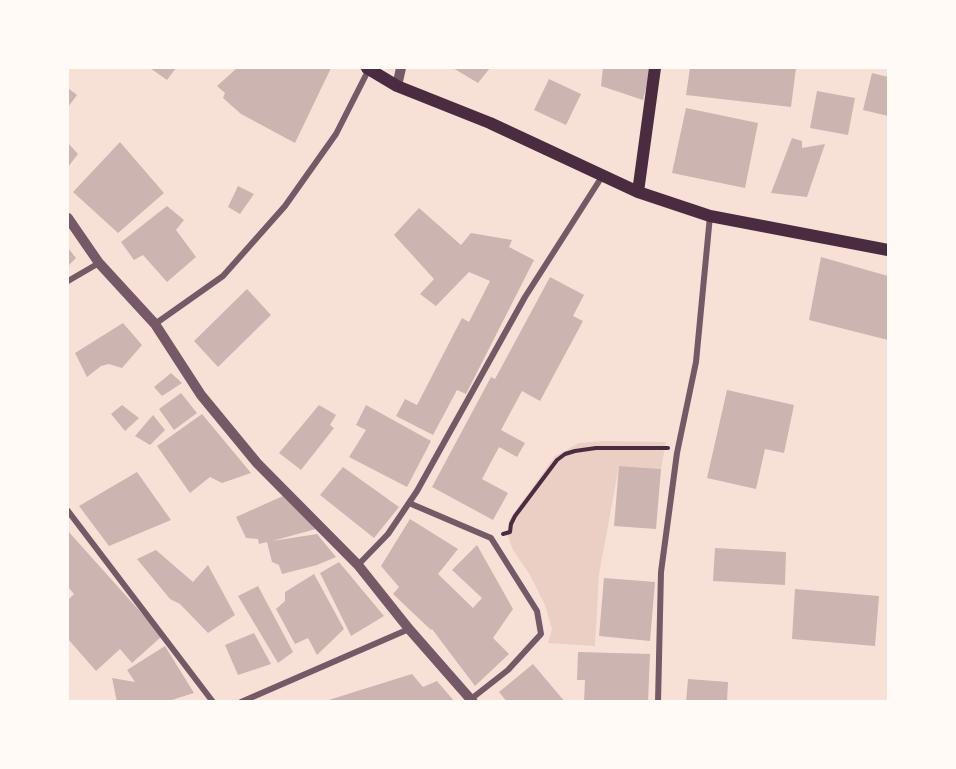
<!DOCTYPE html>
<style>
body{margin:0}
#map{position:relative;width:956px;height:769px;overflow:hidden;background:#f7e1d7;font-family:Figtree,sans-serif}
canvas{display:block}
.frame{position:absolute;inset:0;border:69px solid #fffaf5;pointer-events:none}
</style>
<div id="map">
<canvas width="956" height="769"></canvas>
<div class="frame"></div>
</div>
<script>
const c = document.querySelector('canvas').getContext('2d');
c.lineJoin = 'round';
function paint(path, color) { c.fillStyle = color; c.fill(path, 'evenodd'); }
const poly = rows => new Path2D(rows.map(r => 'M' + r).join(''));
function trace(path, color, width, dash) { c.strokeStyle = color; c.lineWidth = width; c.lineCap = dash ? 'butt' : 'round'; c.setLineDash(dash || []); c.stroke(path); }
paint(poly([
 [605,441,666,442,661,469,619,466,599,574,595,646,548,643,552,629,545,605,530,575,513,550,507,534,509,520,555,456,579,443]
]), '#ebcfc5');
paint(poly([
 [150,68,176,68,167,80],
 [237,68,331,68,295,143,241,114,223,98,225,93,217,86],
 [453,68,490,68,478,83],
 [603,68,651,68,643,100,601,86],
 [690,68,796,68,791,107,686,95],
 [872,73,888,77,888,116,863,110],
 [549,79,581,94,566,125,534,110],
 [68,88,77,95,68,107],
 [817,91,855,98,848,135,810,128],
 [686,108,758,123,745,188,672,173],
 [792,138,802,141,802,148,825,144,807,197,771,193],
 [120,142,164,193,118,233,73,192],
 [68,143,78,154,68,167],
 [238,186,254,194,240,214,228,207],
 [167,206,184,220,176,230,196,257,167,282,143,255,134,260,121,242],
 [419,208,461,245,471,233,512,240,509,247,534,260,466,394,457,390,433,435,396,416,405,399,417,405,462,318,469,322,490,281,469,272,436,306,420,294,434,279,394,235],
 [68,248,76,258,68,266],
 [821,257,888,276,888,340,809,320],
 [550,277,584,295,573,316,583,321,540,401,522,391,501,430,525,443,517,457,499,447,482,479,508,493,493,520,432,487,491,377,495,379],
 [247,289,271,315,218,367,194,341],
 [123,323,142,345,122,368,109,364,101,366,87,377,75,353],
 [171,373,182,383,162,396,154,387],
 [727,390,794,405,784,453,765,449,756,489,707,478],
 [181,393,197,413,174,430,159,409],
 [122,405,139,418,125,431,111,414],
 [319,405,336,415,330,425,334,428,301,470,279,453],
 [366,405,431,441,407,487,349,457,366,430,356,425],
 [202,414,251,473,222,483,210,477,190,493,157,446],
 [153,415,165,430,150,445,135,436],
 [619,466,661,469,656,529,614,526],
 [343,467,399,507,374,538,320,495],
 [137,472,171,520,109,546,79,506],
 [283,496,316,529,272,541,317,534,336,557,317,565,282,574,279,565,272,562,267,542,259,544,258,539,246,538,236,517],
 [410,519,458,549,438,574,473,608,482,598,452,570,477,545,513,609,493,638,509,654,475,686,432,629,431,630,393,594,399,587,381,566],
 [68,531,162,636,132,663,120,649,96,671,68,639,68,600,74,594,68,587],
 [715,548,786,552,785,585,713,581],
 [156,550,193,582,208,565,235,615,208,633,180,604,170,599,137,559],
 [339,562,384,616,351,636,320,573],
 [314,574,344,629,317,655,308,638,295,644,276,609,285,601,285,592],
 [604,578,655,582,650,641,599,636],
 [258,586,293,652,278,663,238,596],
 [795,589,879,596,875,646,792,639],
 [254,633,271,664,238,675,225,645],
 [165,646,194,693,165,702,117,702,112,678,135,682,127,670],
 [578,652,650,654,648,702,584,702,585,680,577,680],
 [533,664,565,702,507,702,499,692],
 [412,674,423,687,437,681,455,702,322,702],
 [688,679,728,682,727,702,686,702]
]), '#ccb4b1');
trace(poly([
 [503,534,510,532,511,524,515,516,557,460,565,454,575,451,596,448,668,448]
]), '#4a2c40', 4);
trace(poly([
 [68,281,99,263],
 [155,324,223,276,285,206,336,134,369,69],
 [409,503,491,538,537,611,541,634,508,670,471,699],
 [68,511,213,702],
 [358,565,388,534,417,491,525,297,603,175],
 [241,702,409,629],
 [658,702,661,572,677,453,696,362,710,216]
]), '#755966', 6);
trace(poly([
 [397,86,401,68],
 [68,218,99,263,155,324,201,395,257,463,358,565,409,629,473,702]
]), '#755966', 10);
trace(poly([
 [367,68,397,86,490,123,638,192,710,216,888,250],
 [638,192,655,68]
]), '#4a2c40', 12);
</script>
